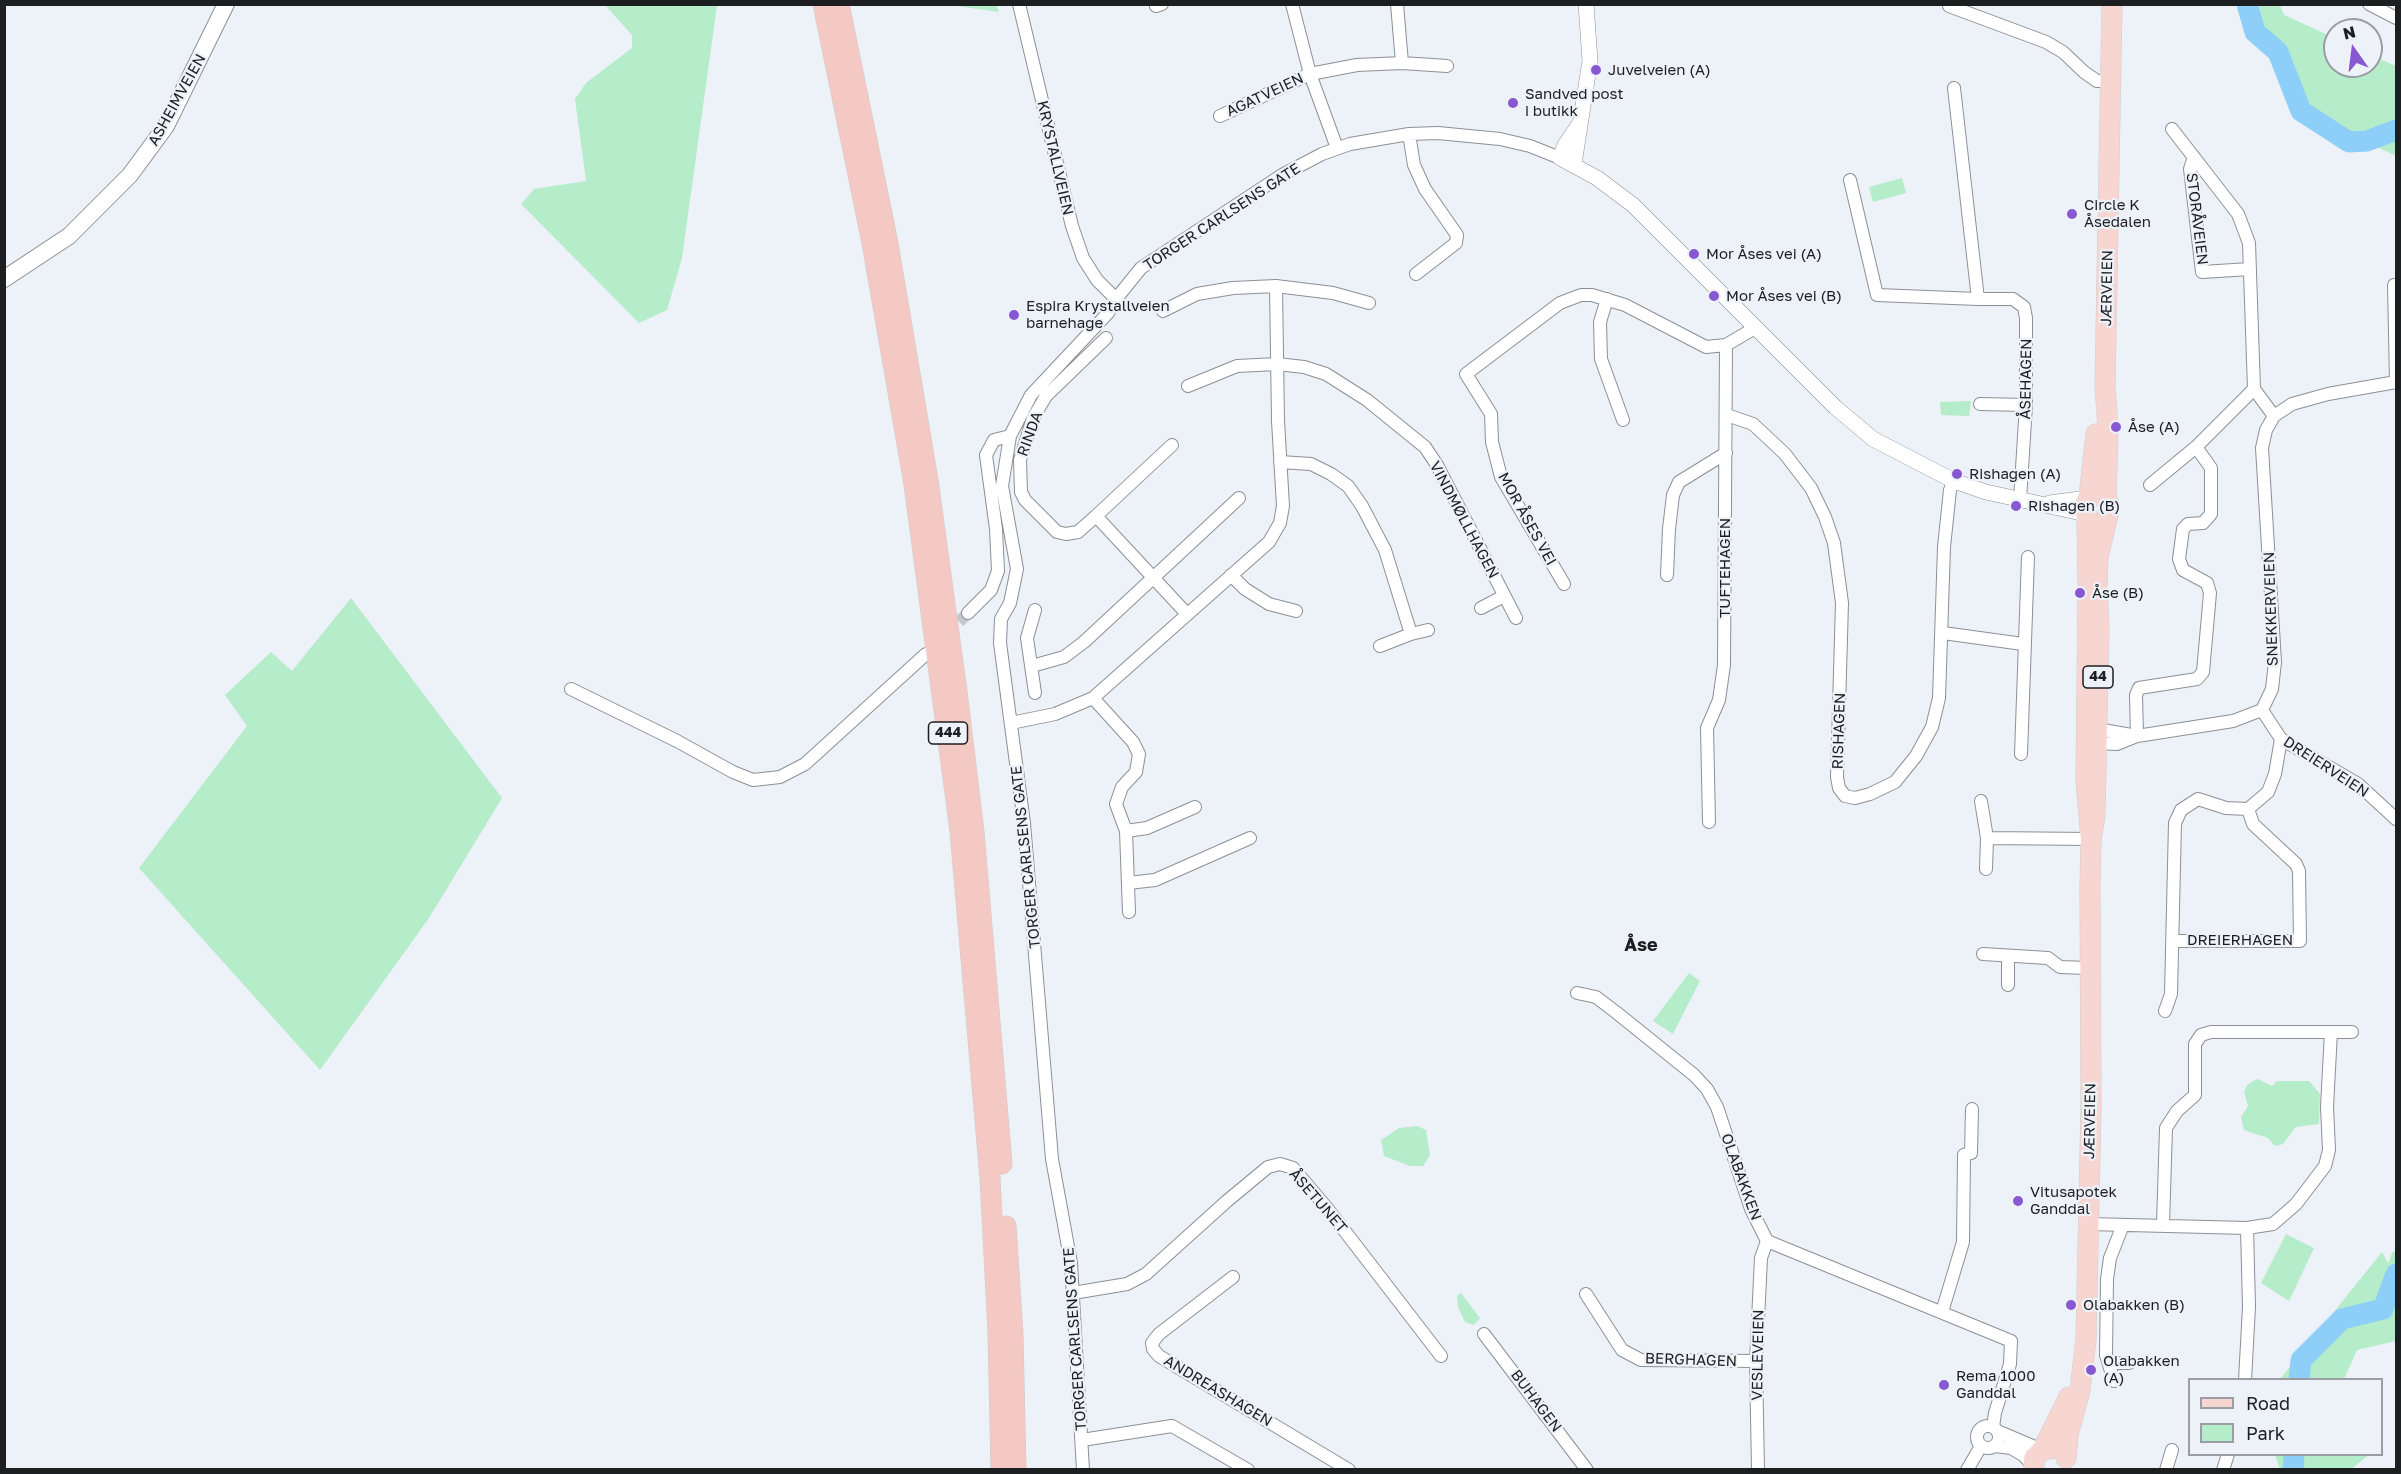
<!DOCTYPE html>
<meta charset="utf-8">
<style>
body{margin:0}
#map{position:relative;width:2401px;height:1474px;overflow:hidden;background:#edf1f8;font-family:"Golos Text",sans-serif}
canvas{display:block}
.frame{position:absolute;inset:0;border:6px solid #1d1e20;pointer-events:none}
.legend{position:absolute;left:2188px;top:1378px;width:195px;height:78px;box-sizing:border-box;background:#edf1f8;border:2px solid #9a9da2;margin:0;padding:8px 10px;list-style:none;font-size:18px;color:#1d1e20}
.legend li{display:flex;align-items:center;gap:12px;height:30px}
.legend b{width:30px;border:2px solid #9a9da2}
.north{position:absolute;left:2323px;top:18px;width:60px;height:60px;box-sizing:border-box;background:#edf1f8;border:2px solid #9a9da2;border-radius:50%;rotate:346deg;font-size:16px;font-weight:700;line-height:24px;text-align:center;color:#1d1e20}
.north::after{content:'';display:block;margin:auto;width:21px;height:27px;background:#8758d1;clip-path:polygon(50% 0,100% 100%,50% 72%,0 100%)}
</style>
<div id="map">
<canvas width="2401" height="1474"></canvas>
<div class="frame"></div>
<ul class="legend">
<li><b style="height:8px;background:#f7d6d2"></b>Road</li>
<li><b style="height:16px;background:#b5ecca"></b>Park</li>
</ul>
<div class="north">N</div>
</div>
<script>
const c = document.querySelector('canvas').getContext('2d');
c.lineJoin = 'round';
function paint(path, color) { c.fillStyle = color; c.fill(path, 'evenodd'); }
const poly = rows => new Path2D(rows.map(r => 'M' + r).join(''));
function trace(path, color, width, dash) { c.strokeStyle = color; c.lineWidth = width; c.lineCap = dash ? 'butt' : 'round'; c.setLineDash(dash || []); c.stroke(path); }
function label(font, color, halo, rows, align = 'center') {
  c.font = font + ' "Golos Text",sans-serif'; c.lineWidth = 4.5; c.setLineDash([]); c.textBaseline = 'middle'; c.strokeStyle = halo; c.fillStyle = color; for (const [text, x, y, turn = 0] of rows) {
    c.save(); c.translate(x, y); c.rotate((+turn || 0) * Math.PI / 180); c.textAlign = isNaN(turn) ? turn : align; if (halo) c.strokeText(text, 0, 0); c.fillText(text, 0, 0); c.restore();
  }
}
paint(poly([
 [605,5,717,5,682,258,667,310,639,323,521,204,534,189,586,181,575,99,586,83,632,48,632,35],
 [944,5,996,5,999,12,949,5],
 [2243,5,2280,5,2284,15,2335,38,2335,66,2371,66,2371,55,2396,66,2396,156,2301,111,2287,75,2255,32],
 [1902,178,1906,193,1873,202,1869,187],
 [1971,401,1969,416,1941,415,1940,402],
 [351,598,502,798,429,918,320,1070,139,868,247,726,225,695,271,652,292,671],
 [1689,973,1700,981,1673,1034,1653,1021],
 [2257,1079,2272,1086,2277,1081,2309,1081,2320,1094,2319,1124,2296,1127,2283,1144,2275,1146,2268,1138,2244,1130,2241,1117,2248,1106,2244,1092,2248,1084],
 [1417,1126,1426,1130,1430,1155,1423,1166,1410,1166,1384,1156,1381,1140,1399,1128],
 [2286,1234,2314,1248,2289,1301,2261,1283],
 [2396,1250,2396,1341,2357,1350,2344,1379,2280,1379,2382,1252,2388,1263,2392,1253],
 [1461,1293,1480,1318,1474,1325,1465,1322,1458,1307,1457,1296],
 [2275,1455,2275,1454,2369,1455,2350,1470,2280,1469]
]), '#b5ecca');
trace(poly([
 [2247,4,2255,32,2278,52,2301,111,2349,142,2367,141,2396,130],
 [2299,1380,2301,1360,2342,1319,2383,1309,2396,1274],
 [2293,1470,2294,1454]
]), '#8dcff9', 21);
trace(poly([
 [946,634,968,613]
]), '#c3c7cd', 12, [12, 6]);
const minor = poly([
 [1019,4,1072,226,1083,258,1097,280,1116,299],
 [1292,4,1310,74,1337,148],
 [2369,4,2396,18],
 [1156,6,1162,4],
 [1949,6,2046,42,2063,52,2084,72,2097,81,2110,81],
 [1402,63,1447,66],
 [1954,88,1978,299,2013,299,2024,307,2026,318,2026,405,2020,500],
 [1220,116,1310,74,1357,65,1402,63,1397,4],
 [1409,134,1414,165,1425,189,1457,235,1456,243,1416,274],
 [2194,157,2190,169,2202,272,2250,269],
 [1850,180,1877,295,1978,299],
 [2396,285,2394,285,2396,382],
 [1607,299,1600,322,1601,359,1623,420],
 [1163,311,1197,294,1233,288,1276,286,1333,293,1369,303],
 [1106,338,1046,396,1033,418,1020,460,1021,492,1025,500,1057,532,1066,534,1078,532,1096,516,1187,614],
 [1188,386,1237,366,1277,364,1304,367,1326,374,1367,400,1425,447,1437,465,1516,618],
 [1980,404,2026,405],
 [1727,415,1753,424,1785,454,1811,488,1825,517,1834,543,1842,603,1837,777,1839,788,1845,796,1855,798,1870,794,1895,782,1916,756,1932,727,1939,698,1944,547,1950,490,1954,481],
 [2274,416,2292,404,2328,394,2396,382],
 [1280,462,1311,464,1331,474,1348,486,1362,506,1385,550,1411,634,1380,646],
 [2150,485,2196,447,2254,389],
 [1096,516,1172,445],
 [1231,575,1245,589,1269,604,1296,611],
 [1667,575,1669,529,1673,495,1679,482,1726,453],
 [1564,584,1501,477,1492,442,1491,414,1466,374,1560,303,1581,295,1592,295,1625,305,1706,347,1726,345],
 [1481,608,1504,596],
 [1035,610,1027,638,1035,693],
 [968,613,991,590,998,571,996,529,986,455,994,440,1010,436],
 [1943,633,2023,644],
 [1411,634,1428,630],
 [1032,666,1064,657,1084,642,1239,498],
 [571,689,677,741,733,772,753,780,780,777,805,764,926,654],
 [1093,698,1133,742,1139,754,1136,772,1122,787,1116,804,1126,831,1129,912],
 [2262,710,2281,739,2358,784,2396,819],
 [1011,723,1055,714,1093,698,1269,542,1280,523,1283,506,1278,421,1276,286],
 [2137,736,2097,729,2086,734,2097,743,2117,744,2137,736,2233,721,2262,710,2272,689,2275,662,2262,448,2266,430,2274,416,2254,389,2249,243,2238,214,2172,129],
 [2137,736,2136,695,2139,688,2197,679,2203,672,2210,593,2207,583,2183,570,2179,559,2183,529,2188,524,2203,523,2211,514,2211,468,2196,447],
 [2021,754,2028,557],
 [1981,801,1987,838,1986,869],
 [1709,822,1707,728,1719,700,1724,665,1726,345,1755,328],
 [1126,831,1147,828,1195,807],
 [1987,838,2091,839],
 [1128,883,1155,880,1250,838],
 [2173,941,2300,941,2299,871,2296,864,2253,824,2248,809],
 [1983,954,2048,958,2060,967,2088,968],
 [2008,985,2008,956],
 [1577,993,1596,997,1617,1013,1694,1075,1707,1089,1717,1107,1751,1209,1767,1241,2011,1341,2010,1364,1995,1413,1993,1427],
 [2165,1011,2171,994,2175,823,2181,810,2198,799,2226,808,2248,809,2268,792,2275,774,2281,739],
 [2088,1224,2247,1228,2273,1224,2296,1204,2325,1166,2329,1150,2327,1107,2331,1032],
 [2163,1225,2166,1128,2177,1111,2195,1095,2195,1044,2201,1035,2211,1032,2352,1032],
 [1233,1277,1159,1334,1152,1343,1153,1349,1159,1356,1349,1470],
 [1073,1293,1127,1284,1146,1274,1227,1201,1268,1167,1280,1164,1293,1168,1327,1208,1441,1356],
 [1586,1294,1622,1350,1641,1360,1756,1361],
 [1942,1312,1963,1242,1964,1155,1971,1153,1972,1109],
 [1484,1334,1587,1470],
 [2109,1363,2129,1363],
 [2245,1380,2249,1307,2247,1228],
 [2114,1381,2106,1355,2107,1279,2110,1258,2123,1225],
 '1977 1437a11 11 0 1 1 22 0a11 11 0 1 1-22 0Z',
 [1997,1431,2042,1450],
 [1082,1440,1172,1426,1248,1470],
 [1995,1446,2011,1448,2023,1455,2034,1466],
 [1083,1470,1071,1263,1052,1159,1024,823,1000,643,1001,619,1010,603,1017,569,1002,486,1010,436,1031,395,1108,313,1116,299,1141,268,1282,175,1322,154,1350,144,1409,134,1438,133,1500,139,1530,146,1560,158],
 [1758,1470,1756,1361,1761,1258,1767,1241],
 [1967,1470,1981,1446],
 [2166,1470,2172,1450],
 [2223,1470,2228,1454]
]);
const tertiary = poly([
 [1580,123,1565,145,1560,158,1597,178,1633,205,1835,407,1873,439,1954,481,1986,492,2086,514],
 [1574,164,1590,61,1586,4],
 [2050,503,2088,498]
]);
const secondary = poly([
 [4,279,69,236,130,175,166,126,226,4]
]);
const primary = poly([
 [2089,497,2096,434],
 [2106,498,2108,427,2105,387,2112,4],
 [2043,1449,2069,1397],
 [2066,1458,2068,1435,2080,1390,2086,1340,2091,1106,2090,887,2091,839,2095,816,2099,626,2097,587,2098,557,2110,506,2106,498,2098,495,2088,498,2084,507,2087,516,2088,587,2086,781,2091,839],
 [2034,1470,2034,1459,2042,1450,2055,1448]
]);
const trunk = poly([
 [823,4,872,243,914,484,960,831,990,1178,998,1332,1001,1470],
 [839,4,887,238,928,480,957,692,974,832,1002,1164],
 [1006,1226,1013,1335,1016,1470]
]);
trace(minor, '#8c9096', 14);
trace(tertiary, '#8c9096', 16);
trace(secondary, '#8c9096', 18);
trace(primary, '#cdcece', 21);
trace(trunk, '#cdcece', 21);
trace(minor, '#fff', 12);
trace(tertiary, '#fff', 15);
trace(secondary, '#fff', 16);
trace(primary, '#f7d6d2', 20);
trace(trunk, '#f4c8c3', 20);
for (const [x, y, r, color] of [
 [1596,70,6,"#8758d1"],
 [1513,103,6,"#8758d1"],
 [2072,214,6,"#8758d1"],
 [1694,254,6,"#8758d1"],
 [1714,296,6,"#8758d1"],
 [1014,315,6,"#8758d1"],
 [2116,427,6,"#8758d1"],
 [1957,474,6,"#8758d1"],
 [2016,506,6,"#8758d1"],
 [2080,593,6,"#8758d1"],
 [2018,1201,6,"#8758d1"],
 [2071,1305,6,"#8758d1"],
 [2091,1370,6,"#8758d1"],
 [1944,1385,6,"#8758d1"]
]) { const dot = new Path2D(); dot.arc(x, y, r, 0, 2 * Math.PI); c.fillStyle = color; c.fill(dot); trace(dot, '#edf1f8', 2); }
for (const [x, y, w] of [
 [2098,677,30],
 [948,733,39]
]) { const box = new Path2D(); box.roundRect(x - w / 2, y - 11, w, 22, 4.5); c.fillStyle = '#edf1f8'; c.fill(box); trace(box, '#1d1e20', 1.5); }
label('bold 14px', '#1d1e20', null, [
 ["44",2098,677],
 ["444",948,733]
]);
label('15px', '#1d1e20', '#edf1f8', [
 ["Juvelveien (A)",1608,70],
 ["Sandved post",1525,94],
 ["i butikk",1525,111],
 ["Circle K",2084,205],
 ["Åsedalen",2084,222],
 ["Mor Åses vei (A)",1706,254],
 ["Mor Åses vei (B)",1726,296],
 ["Espira Krystallveien",1026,306],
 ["barnehage",1026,323],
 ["Åse (A)",2128,427],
 ["Rishagen (A)",1969,474],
 ["Rishagen (B)",2028,506],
 ["Åse (B)",2092,593],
 ["Vitusapotek",2030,1192],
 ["Ganddal",2030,1209],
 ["Olabakken (B)",2083,1305],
 ["Olabakken",2103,1361],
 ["(A)",2103,1378],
 ["Rema 1000",1956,1376],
 ["Ganddal",1956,1393]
], 'left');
label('15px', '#1d1e20', '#edf1f8', [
 ["AGATVEIEN",1265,95,-25],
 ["ASHEIMVEIEN",177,100,-61],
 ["KRYSTALLVEIEN",1055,158,77],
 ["TORGER CARLSENS GATE",1222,217,-33],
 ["STORÅVEIEN",2197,219,83],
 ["JÆRVEIEN",2107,288,-89],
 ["ÅSEHAGEN",2026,379,-89],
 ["RINDA",1030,434,-70],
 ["MOR ÅSES VEI",1527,519,61],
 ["VINDMØLLHAGEN",1464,520,62],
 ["TUFTEHAGEN",1725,568,-90],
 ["SNEKKERVEIEN",2271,609,-92],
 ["RISHAGEN",1839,731,-88],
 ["DREIERVEIEN",2326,767,33],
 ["TORGER CARLSENS GATE",1026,857,-96],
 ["DREIERHAGEN",2240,940],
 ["JÆRVEIEN",2090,1121,-89],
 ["OLABAKKEN",1741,1177,70],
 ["ÅSETUNET",1318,1201,49],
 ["TORGER CARLSENS GATE",1075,1339,-94],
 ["VESLEVEIEN",1758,1355,-89],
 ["BERGHAGEN",1691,1360,2],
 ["ANDREASHAGEN",1218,1391,31],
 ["BUHAGEN",1536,1401,53]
]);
label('bold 18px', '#1d1e20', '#edf1f8', [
 ["Åse",1641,945]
]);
</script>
